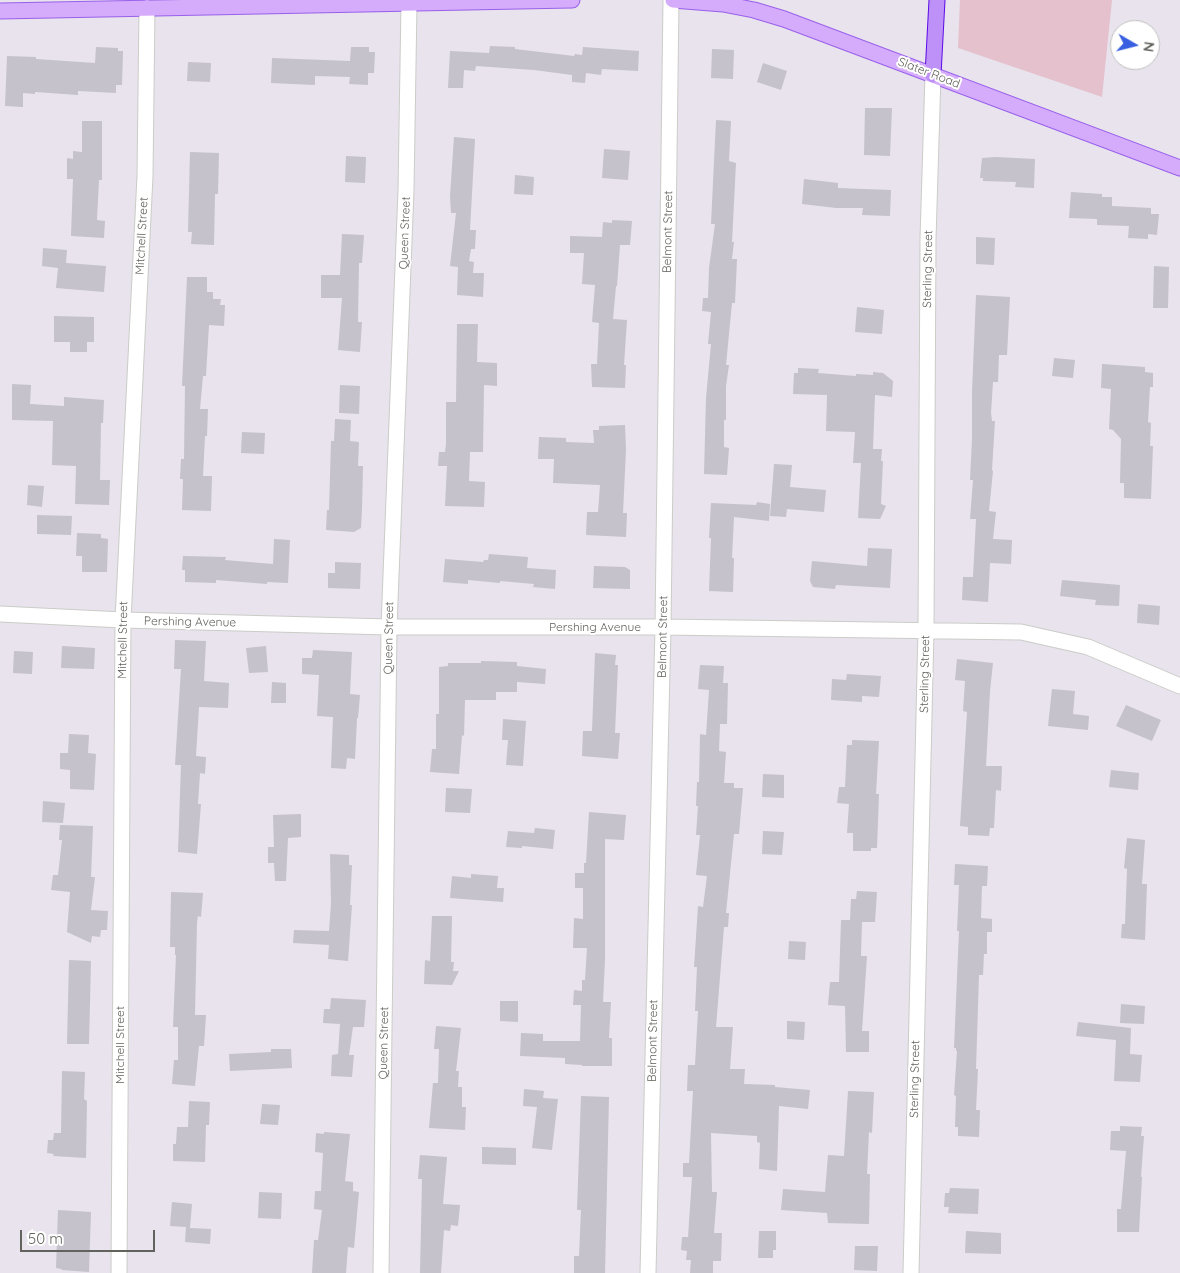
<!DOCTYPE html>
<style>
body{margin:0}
#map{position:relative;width:1180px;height:1273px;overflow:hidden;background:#e8e3ed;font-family:Quicksand,sans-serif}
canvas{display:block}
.north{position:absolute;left:1110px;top:20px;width:50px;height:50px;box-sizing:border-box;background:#fff;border:1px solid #c0c1be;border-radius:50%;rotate:98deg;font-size:14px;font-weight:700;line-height:20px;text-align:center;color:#61635c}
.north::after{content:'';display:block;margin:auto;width:18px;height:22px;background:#375fe0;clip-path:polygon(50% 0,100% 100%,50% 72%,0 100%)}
.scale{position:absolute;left:20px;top:1230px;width:135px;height:22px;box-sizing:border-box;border:2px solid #61635c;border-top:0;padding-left:6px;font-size:15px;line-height:18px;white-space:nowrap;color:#61635c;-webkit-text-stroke:4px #fff;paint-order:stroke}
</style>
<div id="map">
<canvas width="1180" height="1273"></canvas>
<div class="north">N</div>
<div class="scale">50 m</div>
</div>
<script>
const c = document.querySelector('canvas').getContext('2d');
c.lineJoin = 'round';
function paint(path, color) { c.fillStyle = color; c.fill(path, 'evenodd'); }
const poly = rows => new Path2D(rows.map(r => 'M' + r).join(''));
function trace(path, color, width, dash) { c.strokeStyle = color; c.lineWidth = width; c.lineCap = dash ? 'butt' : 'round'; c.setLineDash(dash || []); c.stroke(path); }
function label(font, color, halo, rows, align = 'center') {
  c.font = font + ' Quicksand,sans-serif'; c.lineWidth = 4; c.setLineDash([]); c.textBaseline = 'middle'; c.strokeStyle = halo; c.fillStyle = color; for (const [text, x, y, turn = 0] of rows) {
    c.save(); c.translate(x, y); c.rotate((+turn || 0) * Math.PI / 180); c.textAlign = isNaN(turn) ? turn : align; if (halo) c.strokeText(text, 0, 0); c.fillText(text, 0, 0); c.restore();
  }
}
paint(poly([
 [960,0,1112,0,1102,97,958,48]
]), '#e4c1cc');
paint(poly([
 [490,46,515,47,515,49,574,56,575,54,582,55,583,47,639,51,638,71,602,69,601,75,586,73,585,83,572,82,572,75,534,70,476,66,475,71,464,70,463,88,448,88,450,51,489,53],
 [96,47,118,48,118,51,123,51,122,85,116,85,116,93,78,91,78,95,35,92,35,94,23,93,23,107,5,106,7,56,36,57,36,59,95,63],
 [351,47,369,47,369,52,375,52,374,73,368,73,368,85,349,84,350,77,315,76,315,85,271,83,272,58,350,61],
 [712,49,734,50,733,79,711,78],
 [188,62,211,63,210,82,187,81],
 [763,63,787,71,781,90,757,82],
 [865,108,892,108,890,156,864,155],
 [716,120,731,121,729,161,736,163,732,242,734,242,732,259,737,259,735,303,732,303,726,365,729,365,726,386,726,420,724,420,724,447,729,448,727,475,704,474,706,398,711,344,708,344,711,312,702,311,703,298,708,298,709,268,715,224,711,224],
 [82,121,102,121,102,180,99,180,97,220,105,221,104,238,71,236,73,179,67,179,67,158,73,159,73,151,82,152],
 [454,137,475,139,470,230,476,230,475,249,471,249,469,261,474,262,473,273,484,273,483,297,457,295,458,267,450,266,456,213,451,213,450,196],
 [604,149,630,151,628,180,602,178],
 [190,152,219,153,218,194,215,194,214,245,191,244,192,232,188,232],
 [346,156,366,157,365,183,345,182],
 [996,157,1035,159,1034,188,1015,187,1016,182,983,181,983,178,980,178,982,158],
 [515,175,534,177,533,195,514,194],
 [804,179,838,183,838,188,891,190,890,216,862,215,863,208,836,208,802,204],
 [1071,192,1102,194,1102,197,1112,197,1112,206,1151,208,1151,214,1159,214,1157,235,1148,234,1148,239,1128,238,1129,226,1097,225,1097,219,1069,218],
 [612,220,632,221,630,245,620,245,617,286,616,286,613,319,627,320,624,365,626,365,625,388,592,387,591,364,597,364,599,323,592,322,595,285,582,284,584,253,570,253,570,236,602,237,603,222,612,223],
 [342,234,364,235,362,263,359,263,358,322,362,322,360,352,338,350,342,298,321,298,321,275,340,275],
 [976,237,995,238,994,265,976,264],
 [43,248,67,250,66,263,106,266,104,292,56,288,58,268,42,266],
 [1154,266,1169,267,1168,308,1153,308],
 [187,277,207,277,207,292,213,292,213,299,221,299,220,305,225,305,224,326,209,325,206,376,203,376,200,409,208,409,207,436,205,436,203,476,212,476,211,511,182,510,183,479,180,479,181,459,184,459,185,386,182,386],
 [976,295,1010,297,1007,355,999,355,998,382,993,382,991,413,992,421,995,421,992,470,993,471,989,511,996,512,993,539,1012,540,1011,564,990,563,988,602,962,600,963,577,973,577,976,519,970,519,973,480,970,480,972,439,972,392],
 [857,307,884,310,882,334,855,332],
 [54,316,94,317,94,342,87,342,87,352,70,352,70,342,54,342],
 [457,324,478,324,477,362,497,363,497,386,484,385,483,452,470,452,469,481,485,482,484,507,445,506,447,466,438,466,439,452,445,452,446,444,446,402,456,402],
 [1054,358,1075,360,1073,378,1052,376],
 [1102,364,1145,367,1145,372,1153,373,1153,387,1150,387,1148,422,1151,423,1150,446,1153,446,1151,499,1124,498,1124,483,1120,483,1121,439,1113,430,1109,429,1111,389,1101,388],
 [798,368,819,369,818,373,856,376,856,374,873,375,873,372,883,373,893,381,892,397,875,395,873,449,882,449,881,461,883,461,881,504,886,506,880,519,858,518,861,463,853,463,855,432,826,431,827,395,793,394,794,373,798,373],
 [12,384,31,385,30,404,64,406,64,397,104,400,103,423,101,423,100,480,110,480,109,505,75,504,76,466,52,465,53,421,12,420],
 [340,385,360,386,359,414,339,413],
 [335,419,351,420,350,441,359,442,358,466,363,466,362,510,361,528,354,532,326,530,327,510,329,510,331,441,334,441],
 [625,425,626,450,623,513,627,513,626,537,586,535,587,512,598,512,600,485,553,483,554,459,538,459,539,437,566,438,566,442,594,443,593,430,599,430,599,426],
 [242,432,265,433,264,454,241,453],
 [774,464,792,465,790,487,826,490,824,512,787,509,786,517,770,516],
 [28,485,44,486,42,507,27,505],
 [757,502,770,504,769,521,734,517,732,558,734,558,733,592,709,591,711,538,709,538,711,503,756,505],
 [37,515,72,516,71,535,37,534],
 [77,533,101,534,101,538,108,539,107,572,82,572,82,556,76,556],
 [274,539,290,540,288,583,267,582,267,584,216,580,216,583,185,582,185,570,182,570,183,556,226,557,225,560,273,564],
 [868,548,892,549,890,588,836,585,835,589,813,587,810,581,812,561,867,566],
 [489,554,528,557,527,568,556,570,555,589,533,587,534,584,500,581,500,583,468,580,468,584,443,582,445,559,483,562,484,560,488,560],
 [335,562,361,563,360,589,328,588,328,573,335,573],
 [594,566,625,567,630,570,630,589,593,588],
 [1062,580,1120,585,1119,606,1095,605,1096,600,1060,596],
 [1138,604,1160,606,1159,625,1137,623],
 [175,640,206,641,204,681,229,683,228,708,199,707,196,756,206,757,205,774,200,773,198,804,201,804,197,854,178,852,181,765,175,765,181,669,174,669],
 [62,646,95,648,94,669,61,668],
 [266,646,268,672,249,673,246,648],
 [313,650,352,652,350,694,360,695,358,718,357,718,355,759,347,758,346,769,331,768,333,717,317,716,319,675,302,674,302,658,312,658],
 [14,651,33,652,32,674,13,673],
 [595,653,616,655,615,665,618,665,615,733,620,733,618,759,582,756,583,731,592,731],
 [957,659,993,663,990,691,986,766,1002,766,1001,791,996,790,994,828,990,828,989,836,968,835,968,827,960,826,967,712,963,711,965,681,955,680],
 [481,661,517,662,517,666,546,669,545,684,517,682,517,692,496,692,496,700,465,700,464,736,462,735,459,774,430,772,432,749,436,749,436,714,439,714,439,667,448,666,448,663,481,663],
 [700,665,724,666,723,683,728,683,727,724,720,724,719,751,726,752,724,783,734,783,734,788,743,788,739,834,734,834,726,913,729,913,728,927,724,927,716,1027,733,1027,730,1069,745,1069,744,1084,775,1085,775,1087,810,1090,808,1109,779,1106,777,1171,759,1169,760,1143,757,1142,757,1136,711,1133,712,1192,717,1192,714,1233,722,1233,721,1261,713,1261,713,1273,690,1273,691,1260,686,1260,687,1251,681,1250,682,1237,688,1237,692,1177,683,1177,683,1163,689,1163,693,1091,687,1091,688,1065,695,1065,698,1011,695,1011,697,967,694,967,696,937,698,906,703,907,707,876,696,875,700,835,696,835,698,806,696,806,697,782,699,782,700,734,706,735,709,690,698,689],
 [847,674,881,676,879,697,862,696,862,702,831,700,832,679,846,680],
 [272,682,286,683,286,703,271,703],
 [1052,689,1075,691,1073,714,1089,716,1088,730,1048,726],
 [1126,705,1161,720,1152,741,1116,726],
 [503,719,526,721,523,766,506,765,508,740,502,740],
 [69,734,89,735,88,753,96,754,94,790,70,789,70,770,60,769,60,753,68,753],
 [852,740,879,741,876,794,879,794,877,848,871,848,871,851,853,851,853,833,847,833,849,804,837,803,839,787,845,787,847,745,852,745],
 [1111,770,1139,773,1138,790,1109,787],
 [763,774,784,775,784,798,762,797],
 [446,788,472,789,470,813,445,812],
 [43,801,65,803,63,823,42,822],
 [589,812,626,815,624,840,605,839,605,959,603,1002,611,1002,609,1038,612,1038,612,1066,582,1066,582,1065,565,1064,565,1058,520,1056,521,1033,543,1034,543,1041,580,1041,581,1005,573,1005,574,990,582,991,582,980,585,980,587,948,573,948,574,918,583,919,583,888,575,888,575,873,584,873,584,863,586,863],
 [301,814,301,837,288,838,286,881,275,881,274,863,268,863,268,847,274,847,273,815],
 [60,825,93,826,91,877,95,877,91,910,108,911,107,930,101,930,100,937,92,936,91,943,67,932,70,892,51,890,53,875,58,875,62,840,59,840],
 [535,828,555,830,553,849,522,846,522,848,506,847,508,831,534,833],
 [763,831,784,832,782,855,762,854],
 [1127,838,1145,840,1142,884,1147,884,1145,940,1121,938,1122,924,1125,924,1127,869,1124,868],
 [330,854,349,855,349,865,352,865,350,905,352,905,348,961,328,959,329,945,293,943,294,930,329,931,331,904],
 [955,864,988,866,987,886,982,886,981,918,992,919,992,932,987,932,987,954,984,954,983,975,979,975,976,1069,978,1069,976,1110,980,1110,979,1137,958,1136,958,1127,955,1127,956,1096,954,1095,957,1051,956,1051,956,1048,954,1048,959,931,957,931,959,885,954,885],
 [471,874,498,876,497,888,504,888,503,902,450,898,452,876,471,878],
 [857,891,877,892,875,922,862,922,861,956,867,956,862,1031,869,1031,869,1052,846,1052,845,1006,828,1005,830,982,839,982,841,920,850,920,851,899,856,899],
 [171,892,203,893,201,917,198,916,197,922,195,1015,206,1015,204,1046,199,1046,195,1086,172,1084,174,1060,178,1060,178,1027,173,1027,176,955,175,955,175,947,170,947],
 [432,916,452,916,451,962,454,962,453,971,459,971,452,985,424,984,425,960,430,961],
 [789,941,806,942,805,960,788,959],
 [69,960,91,961,89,1044,67,1044],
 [331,998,366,1000,364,1027,353,1027,349,1055,354,1055,352,1077,331,1076,332,1055,338,1054,340,1024,323,1023,324,1009,330,1009],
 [500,1001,518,1001,518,1022,500,1021],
 [1121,1004,1145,1006,1144,1024,1120,1023],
 [787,1021,805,1022,804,1040,787,1039],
 [1078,1022,1131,1028,1130,1054,1142,1055,1140,1082,1114,1081,1116,1040,1076,1036],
 [436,1026,461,1028,456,1071,459,1071,458,1087,462,1087,462,1107,466,1107,465,1130,429,1128,433,1083,438,1083,439,1049,434,1049],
 [271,1049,291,1049,292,1068,230,1071,229,1054,271,1052],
 [62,1071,85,1072,84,1099,87,1101,86,1158,53,1156,54,1154,47,1153,48,1140,53,1140,54,1133,61,1133],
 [524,1089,544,1091,543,1098,558,1099,552,1150,532,1148,537,1107,523,1106],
 [848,1091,874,1092,872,1133,869,1132,867,1174,870,1174,869,1224,828,1223,827,1213,781,1210,783,1189,825,1192,828,1155,844,1156],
 [581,1096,609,1097,605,1273,574,1273,574,1256,579,1256,581,1210,577,1210],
 [189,1101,210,1102,209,1125,206,1125,205,1162,173,1161,173,1144,176,1144,177,1127,188,1127],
 [262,1104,280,1105,278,1125,260,1124],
 [1120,1126,1142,1127,1141,1136,1144,1136,1141,1177,1142,1177,1139,1232,1117,1232,1117,1209,1121,1209,1126,1151,1110,1150,1111,1131,1120,1131],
 [324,1132,350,1134,345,1181,353,1182,353,1191,359,1192,354,1248,348,1247,346,1273,312,1273,314,1240,318,1240,322,1210,314,1209,315,1191,321,1191,323,1153,315,1152,316,1133,324,1134],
 [482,1147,516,1148,516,1165,482,1164],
 [420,1155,447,1157,443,1204,460,1205,458,1226,451,1225,450,1231,444,1230,441,1273,420,1273,422,1179,418,1179],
 [950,1188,979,1189,978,1214,948,1213,949,1207,944,1207,945,1193,949,1193],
 [259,1192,282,1193,281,1219,258,1218],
 [172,1202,192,1204,190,1228,211,1229,210,1244,185,1242,186,1227,170,1226],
 [58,1210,91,1212,89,1272,62,1270,61,1269,56,1268],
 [759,1231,776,1231,776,1250,773,1250,773,1258,758,1258],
 [966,1231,1001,1233,1001,1254,965,1253],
 [855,1246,878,1246,877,1271,854,1270]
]), '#c5c2cb');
const minor = poly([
 [0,614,123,620,389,627,663,627,1021,632,1088,647,1180,686],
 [119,1273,123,620,145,176,147,8],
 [381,1273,389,627,406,190,409,3],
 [648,1273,663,627,671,0],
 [911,1273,926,630,928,239,933,75]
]);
const major = poly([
 [673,0,723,4,754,10,784,19,1180,168],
 [0,11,572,0]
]);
const highway = poly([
 [933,75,937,0]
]);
trace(minor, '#cbcdc7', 17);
trace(major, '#9860ea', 17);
trace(highway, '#5c0ce5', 17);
trace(minor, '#fff', 15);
trace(major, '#d5abfb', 15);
trace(highway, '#bd91f7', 15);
label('12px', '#61635c', '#fff', [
 ["Slater Road",929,73,21],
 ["Belmont Street",668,232,-89],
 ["Queen Street",405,233,-88],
 ["Mitchell Street",142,236,-87],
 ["Sterling Street",928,269,-89],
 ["Pershing Avenue",190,622,1],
 ["Pershing Avenue",595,627],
 ["Belmont Street",663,637,-89],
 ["Queen Street",389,638,-89],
 ["Mitchell Street",123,640,-89],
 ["Sterling Street",925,674,-89],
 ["Belmont Street",653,1041,-89],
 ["Queen Street",384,1043,-89],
 ["Mitchell Street",120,1045,-90],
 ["Sterling Street",915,1079,-89]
]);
</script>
